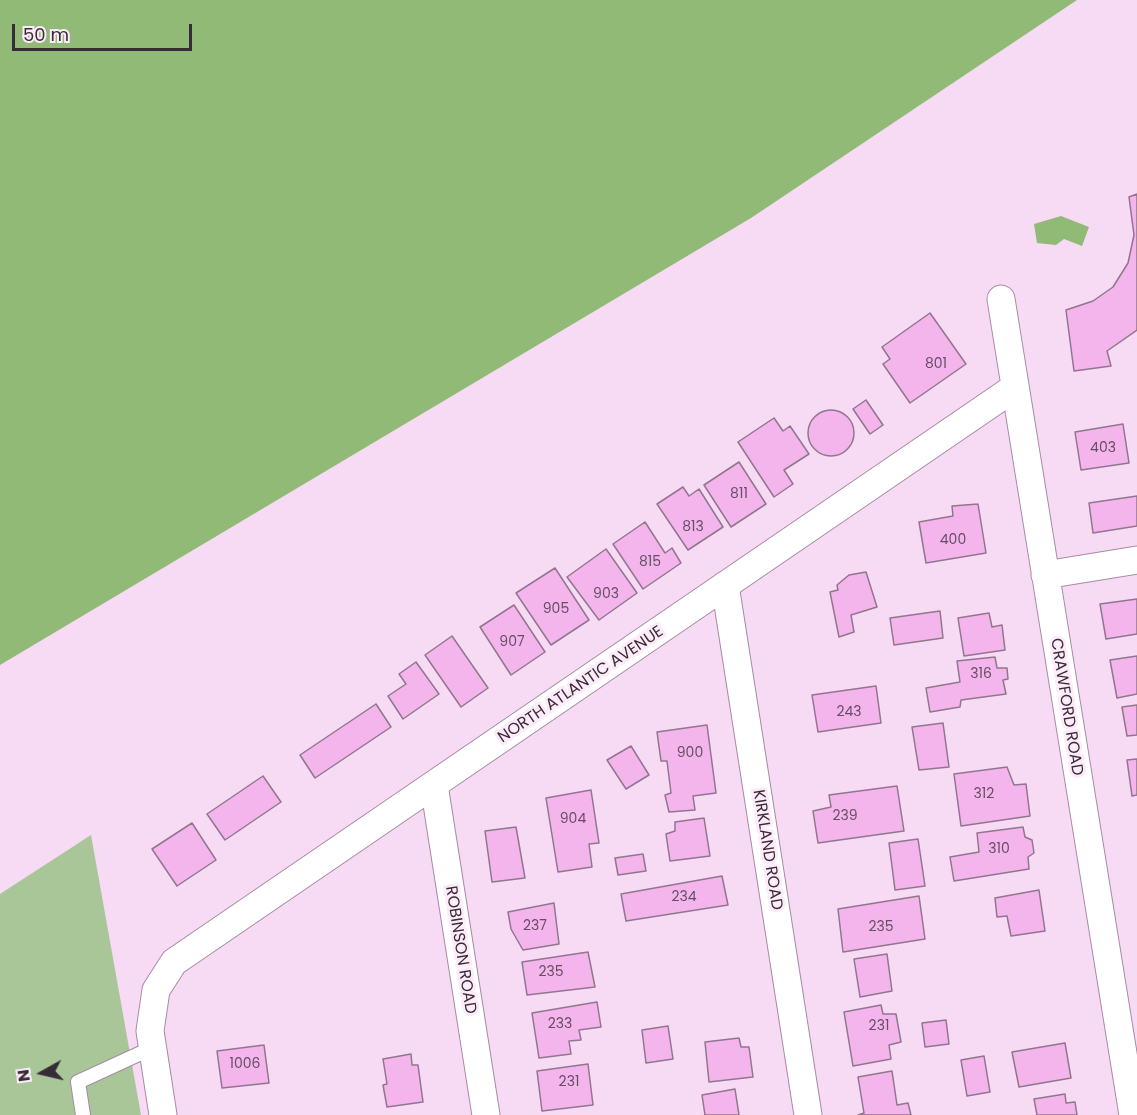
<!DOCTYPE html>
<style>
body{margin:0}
#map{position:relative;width:1137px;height:1115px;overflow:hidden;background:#f7daf3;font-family:Poppins,sans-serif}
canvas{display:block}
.north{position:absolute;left:12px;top:1043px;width:60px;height:60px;-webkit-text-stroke:4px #fdebfa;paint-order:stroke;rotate:262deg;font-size:16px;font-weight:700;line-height:24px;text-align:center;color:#372c36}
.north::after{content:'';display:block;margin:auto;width:21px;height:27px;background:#372c36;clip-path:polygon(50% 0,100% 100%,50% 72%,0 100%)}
.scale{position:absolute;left:12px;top:24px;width:180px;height:27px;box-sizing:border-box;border:3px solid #372c36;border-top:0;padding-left:8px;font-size:18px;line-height:21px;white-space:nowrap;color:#372c36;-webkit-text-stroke:4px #fdebfa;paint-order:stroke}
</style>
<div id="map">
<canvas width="1137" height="1115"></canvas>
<div class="north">N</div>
<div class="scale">50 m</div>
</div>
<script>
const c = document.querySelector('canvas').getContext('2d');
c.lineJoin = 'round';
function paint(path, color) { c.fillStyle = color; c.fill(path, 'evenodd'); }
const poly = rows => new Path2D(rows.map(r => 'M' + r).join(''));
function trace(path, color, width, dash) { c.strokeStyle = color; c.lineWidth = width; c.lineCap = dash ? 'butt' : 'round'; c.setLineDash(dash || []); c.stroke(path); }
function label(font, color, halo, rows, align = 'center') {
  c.font = font + ' Poppins,sans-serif'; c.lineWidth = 6; c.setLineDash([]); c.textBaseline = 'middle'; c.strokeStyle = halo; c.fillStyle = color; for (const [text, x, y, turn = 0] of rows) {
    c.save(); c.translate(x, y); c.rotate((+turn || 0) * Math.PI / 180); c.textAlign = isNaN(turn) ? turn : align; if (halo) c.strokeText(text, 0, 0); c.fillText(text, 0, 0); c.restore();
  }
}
paint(poly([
 [91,835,141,1115,0,1115,0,894]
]), '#a9c699');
paint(poly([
 [0,0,1077,0,751,218,0,665],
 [1061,216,1089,227,1082,246,1064,239,1056,245,1037,243,1034,224]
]), '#91ba77');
const building = poly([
 [1137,194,1137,330,1107,351,1111,366,1074,371,1066,310,1093,301,1113,287,1128,263,1134,235,1129,197,1137,194],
 [930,313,966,364,910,403,883,364,890,359,882,347,930,313],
 [866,400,883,425,870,434,853,409,866,400],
 '808 433a23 23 0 1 1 46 0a23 23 0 1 1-46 0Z',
 [774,418,783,431,790,426,809,454,784,470,793,484,774,497,738,442,774,418],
 [1123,424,1129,463,1081,470,1075,432,1123,424],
 [739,462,766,504,731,527,704,485,739,462],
 [683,487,689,496,699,489,723,527,688,550,657,504,683,487],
 [1137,496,1137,526,1093,533,1089,503,1137,496],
 [978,504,986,553,926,563,919,522,953,516,952,506,978,504],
 [645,522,665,553,672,548,681,563,643,589,613,544,645,522],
 [606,549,637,593,599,620,567,577,606,549],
 [555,568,589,620,551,645,516,593,555,568],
 [866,572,877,607,851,615,854,632,839,637,830,592,838,590,837,585,849,575,866,572],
 [1137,599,1137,634,1106,639,1100,604,1137,599],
 [514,605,545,652,511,675,480,627,514,605],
 [940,611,943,638,894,645,890,618,940,611],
 [989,613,992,627,1002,625,1005,650,964,656,958,618,989,613],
 [452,636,488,688,461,707,425,655,452,636],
 [1137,656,1137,694,1117,698,1110,660,1137,656],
 [995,657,997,668,1007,668,1008,679,1003,680,1006,694,961,700,960,707,930,712,926,688,960,682,957,661,995,657],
 [416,662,439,694,403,719,388,696,406,684,399,674,416,662],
 [876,686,881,723,818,732,812,695,876,686],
 [376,704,391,727,315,778,300,755,376,704],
 [1137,705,1137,735,1127,736,1122,707,1137,705],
 [943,723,949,767,919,770,912,727,943,723],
 [707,725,716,793,693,796,695,810,669,812,665,795,671,793,667,761,661,761,657,732,707,725],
 [631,746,649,775,626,789,607,760,631,746],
 [1137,759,1137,795,1132,796,1127,760,1137,759],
 [1007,767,1014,785,1026,784,1030,816,961,826,954,774,1007,767],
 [263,776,281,802,225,840,207,814,263,776],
 [897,786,904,831,818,843,813,811,831,807,829,795,897,786],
 [591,790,599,843,589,844,592,867,558,872,546,798,591,790],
 [704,818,710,856,670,861,666,834,675,831,675,822,704,818],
 [192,823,216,860,177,886,152,849,192,823],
 [516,827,525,878,492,882,485,831,516,827],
 [1023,827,1025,837,1032,840,1034,853,1028,857,1029,869,954,881,950,857,979,852,977,833,1023,827],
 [918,839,925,886,895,890,889,843,918,839],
 [643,854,646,871,618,875,615,858,643,854],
 [722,876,728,905,626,921,621,894,722,876],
 [1039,890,1045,931,1011,936,1007,916,997,917,995,898,1039,890],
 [919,896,925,939,843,952,838,909,919,896],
 [554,903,559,944,523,950,511,929,508,912,554,903],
 [588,952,595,987,527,995,522,962,588,952],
 [887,954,892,991,860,997,854,959,887,954],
 [597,1002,601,1027,579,1030,581,1040,569,1041,571,1054,539,1058,532,1013,597,1002],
 [881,1005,883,1014,896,1014,901,1042,889,1045,891,1059,853,1066,844,1012,881,1005],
 [946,1020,949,1044,925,1047,922,1023,946,1020],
 [668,1026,673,1059,646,1063,642,1030,668,1026],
 [739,1038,741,1047,749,1047,753,1077,709,1082,705,1042,739,1038],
 [1065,1043,1071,1078,1019,1087,1012,1052,1065,1043],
 [264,1045,269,1083,222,1088,217,1051,264,1045],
 [411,1054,412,1065,418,1065,423,1102,387,1107,383,1085,387,1084,383,1059,411,1054],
 [984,1056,990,1092,967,1096,961,1060,984,1056],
 [588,1064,593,1105,542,1111,537,1071,588,1064],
 [892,1071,897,1105,908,1103,911,1115,858,1115,864,1113,858,1077,892,1071],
 [735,1089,739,1115,705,1115,702,1095,735,1089],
 [1065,1094,1066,1103,1075,1102,1077,1115,1037,1115,1034,1099,1065,1094]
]);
paint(building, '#f4b5ec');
trace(building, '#91768d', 1.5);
const service = poly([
 [83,1115,78,1082,152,1048]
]);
const minor = poly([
 [1001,299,1133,1115],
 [1045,575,1137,560],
 [725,585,808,1115],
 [434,785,486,1115],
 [163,1115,150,1031,156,990,174,962,1014,388]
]);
trace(service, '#a68ba3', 16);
trace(minor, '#a68ba3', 29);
trace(service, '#fff', 14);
trace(minor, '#fff', 27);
label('14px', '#664e64', null, [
 ["801",936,364],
 ["403",1103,448],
 ["811",739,494],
 ["813",693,527],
 ["400",953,540],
 ["815",650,562],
 ["903",606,594],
 ["905",556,609],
 ["907",512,642],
 ["316",981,674],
 ["243",849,712],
 ["900",690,753],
 ["312",984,794],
 ["239",845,816],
 ["904",573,819],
 ["310",999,849],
 ["234",684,897],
 ["237",535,926],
 ["235",881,927],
 ["235",551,972],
 ["233",560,1024],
 ["231",879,1026],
 ["1006",245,1064],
 ["231",569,1082]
]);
label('16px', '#372c36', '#fdebfa', [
 ["NORTH ATLANTIC AVENUE",581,685,-34],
 ["CRAWFORD ROAD",1066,707,81],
 ["KIRKLAND ROAD",767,850,81],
 ["ROBINSON ROAD",460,950,81]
]);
</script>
